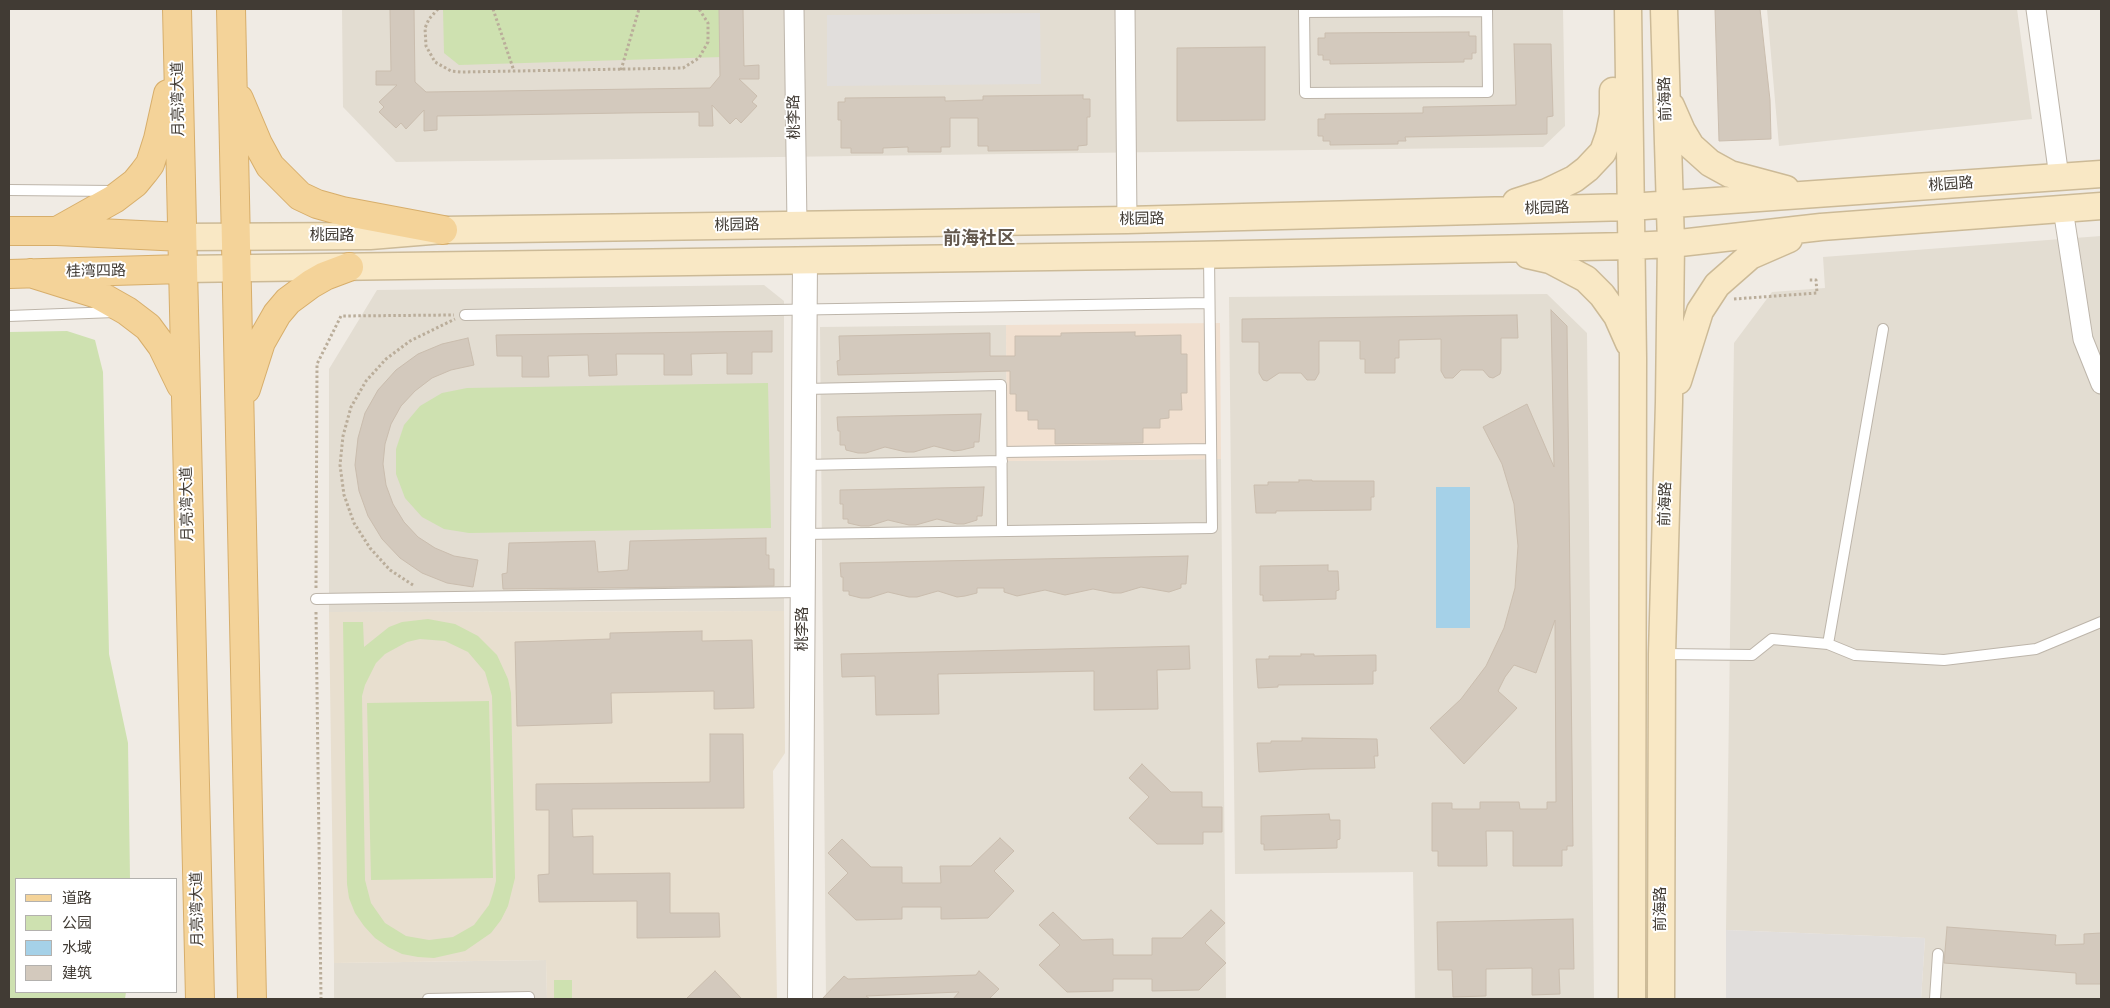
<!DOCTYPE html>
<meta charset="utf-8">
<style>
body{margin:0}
#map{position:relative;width:2110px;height:1008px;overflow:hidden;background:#f0ebe4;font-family:"Titillium Web","Noto Sans SC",sans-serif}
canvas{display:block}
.frame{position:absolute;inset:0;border:10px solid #413b34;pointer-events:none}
.legend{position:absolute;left:15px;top:878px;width:162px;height:115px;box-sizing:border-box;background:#fff;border:1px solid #b3b1ae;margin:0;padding:6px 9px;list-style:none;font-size:15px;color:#413b34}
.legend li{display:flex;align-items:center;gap:10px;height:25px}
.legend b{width:25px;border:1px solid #b3b1ae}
</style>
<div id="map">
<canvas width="2110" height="1008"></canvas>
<div class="frame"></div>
<ul class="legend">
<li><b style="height:6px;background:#f4d399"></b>道路</li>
<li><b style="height:14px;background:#cee1b0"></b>公园</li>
<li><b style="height:14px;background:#a5d1e8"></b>水域</li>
<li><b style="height:14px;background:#d3c9bd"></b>建筑</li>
</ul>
</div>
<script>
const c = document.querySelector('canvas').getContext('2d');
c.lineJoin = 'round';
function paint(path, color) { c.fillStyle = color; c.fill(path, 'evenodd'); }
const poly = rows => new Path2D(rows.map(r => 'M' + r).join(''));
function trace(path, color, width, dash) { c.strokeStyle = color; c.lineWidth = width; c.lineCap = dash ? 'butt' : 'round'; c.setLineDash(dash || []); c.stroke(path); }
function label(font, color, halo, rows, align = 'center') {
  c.font = font + ' "Titillium Web","Noto Sans SC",sans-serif'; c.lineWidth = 4; c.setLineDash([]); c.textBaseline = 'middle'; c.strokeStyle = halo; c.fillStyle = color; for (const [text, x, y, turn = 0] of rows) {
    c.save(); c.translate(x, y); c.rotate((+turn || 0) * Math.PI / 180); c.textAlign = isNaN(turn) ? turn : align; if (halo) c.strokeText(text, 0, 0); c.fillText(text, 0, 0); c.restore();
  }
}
paint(poly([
 [342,9,1563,9,1565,126,1543,147,396,162,343,107],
 [1767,9,2017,9,2032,119,1779,146],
 [2101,236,2101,999,1921,999,1925,938,1726,930,1734,343,1772,292,1825,288,1823,257],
 [764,285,784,301,784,611,329,612,329,369,377,290],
 [1547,294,1587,333,1594,999,1415,999,1413,872,1235,874,1229,297],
 [1006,325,1007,461,1221,459,1226,999,826,999,820,327],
 [546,960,547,999,334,999,334,963]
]), '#e3ddd2');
paint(poly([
 [1220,323,1221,459,1007,461,1006,325]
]), '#f1e0d0');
paint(poly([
 [784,611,785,753,773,771,777,999,547,999,546,960,334,963,329,612]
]), '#e8dfcf');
paint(poly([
 [443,9,731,9,732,17,722,57,459,65,444,53],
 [67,331,95,340,103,372,109,654,128,743,130,879,16,879,16,992,126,992,125,999,9,999,9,332],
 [768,383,771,528,469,533,444,529,422,517,405,498,396,474,396,449,404,425,420,406,442,393,467,388],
 [428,619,455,624,478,636,497,655,508,679,511,693,515,878,508,906,501,920,491,933,465,951,434,958,418,957,402,954,388,947,375,938,364,926,355,913,349,898,347,884,343,622,363,622,364,647,389,627,402,622],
 [420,639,445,641,468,652,485,672,492,696,496,881,493,893,489,905,474,925,453,937,429,940,406,936,385,923,371,903,365,880,362,696,365,685,376,663,385,654,407,642],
 [489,701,493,878,371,880,367,703],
 [554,980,572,980,572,999,554,999]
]), '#cee1b0');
paint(poly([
 [1040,13,1041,84,827,86,827,15],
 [1726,930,1925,938,1921,999,1726,999]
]), '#e1dedc');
paint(poly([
 [1436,487,1470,487,1470,628,1436,628]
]), '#a5d1e8');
const building = poly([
 [390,9,414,9,415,82,426,92,710,88,720,76,719,9,743,9,744,66,759,65,759,79,739,79,757,96,752,102,757,106,741,123,736,118,730,124,712,105,713,126,699,126,699,112,624,113,437,116,437,130,424,131,424,110,406,129,401,123,396,128,379,112,384,107,379,102,397,85,376,85,376,71,391,71,390,9],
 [1715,9,1760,9,1770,100,1771,139,1719,141,1715,9],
 [1469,32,1469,36,1476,36,1476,53,1472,53,1472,59,1464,59,1464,62,1330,64,1330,60,1323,60,1323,55,1318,55,1318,38,1325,38,1325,33,1469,32],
 [1514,44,1551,44,1553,116,1547,117,1547,134,1405,137,1406,141,1398,141,1398,144,1330,145,1330,141,1323,141,1323,136,1318,136,1318,119,1325,119,1325,114,1423,113,1423,107,1516,105,1514,44],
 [1265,47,1265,120,1177,121,1177,48,1265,47],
 [1083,95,1083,99,1090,99,1090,117,1087,117,1087,145,1078,146,1078,150,988,151,988,146,978,146,978,118,950,118,950,147,941,147,941,152,908,152,908,147,883,148,883,153,851,153,851,148,841,148,841,120,838,120,838,102,845,102,845,98,945,97,945,101,983,100,983,96,1083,95],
 [1551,310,1567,326,1573,846,1567,846,1567,850,1562,850,1562,866,1513,866,1513,831,1486,831,1487,866,1438,866,1438,851,1432,851,1432,803,1452,803,1452,809,1480,809,1480,802,1519,802,1520,809,1547,809,1547,802,1556,802,1555,620,1536,673,1514,665,1505,677,1498,691,1517,708,1464,764,1430,728,1461,699,1486,666,1504,628,1515,588,1518,546,1514,504,1502,464,1483,427,1527,404,1554,467,1551,310],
 [1517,315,1518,338,1501,338,1501,370,1500,374,1493,378,1489,377,1483,370,1461,370,1453,378,1445,378,1441,371,1441,339,1399,340,1399,358,1395,358,1395,373,1365,373,1365,359,1360,359,1360,341,1319,341,1319,373,1315,380,1307,380,1301,373,1279,373,1267,381,1263,380,1259,373,1259,342,1242,342,1242,319,1517,315],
 [772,331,772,352,752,352,752,374,727,374,727,353,691,354,692,375,664,375,664,354,616,354,617,375,589,376,588,355,548,356,549,377,522,377,522,356,497,356,496,335,772,331],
 [1135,332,1135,336,1181,335,1181,354,1187,354,1187,393,1181,393,1182,410,1169,410,1169,418,1160,419,1160,428,1143,428,1143,443,1055,444,1055,429,1038,429,1038,420,1028,420,1028,411,1016,411,1016,394,1010,394,1010,371,838,375,837,361,840,360,839,336,990,333,990,356,1015,356,1015,336,1061,336,1061,333,1135,332],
 [468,338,474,365,451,370,432,378,415,391,401,406,391,424,385,444,383,464,386,485,393,504,404,522,418,537,435,548,454,556,478,560,473,587,447,583,422,573,400,558,382,539,368,516,359,491,355,465,358,438,365,413,378,390,396,370,418,354,442,344,468,338],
 [981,414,979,442,974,442,974,447,962,450,954,451,934,446,914,452,906,452,885,447,866,453,858,453,846,450,845,445,840,445,840,431,838,431,837,417,981,414],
 [1299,480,1312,480,1312,481,1374,481,1374,497,1371,497,1371,510,1276,511,1276,513,1256,513,1254,485,1268,485,1268,482,1299,482,1299,480],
 [984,487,982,516,977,516,977,520,964,524,957,524,937,519,916,525,909,525,888,520,869,526,861,526,848,523,848,519,843,519,843,504,840,504,840,490,984,487],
 [766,538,766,555,769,555,769,569,774,569,774,586,503,589,502,574,507,573,509,543,595,541,598,572,628,570,630,541,766,538],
 [1188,556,1186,584,1181,584,1181,588,1169,592,1141,587,1121,593,1113,593,1093,589,1065,595,1045,590,1017,596,1004,592,1004,588,977,588,977,593,965,596,957,597,938,591,917,597,909,597,888,592,869,598,861,598,849,595,849,591,843,591,843,577,841,577,840,563,1188,556],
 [1328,565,1328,571,1338,571,1339,590,1336,591,1336,599,1263,601,1263,595,1260,595,1260,566,1328,565],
 [702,631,702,641,752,640,754,708,714,709,714,691,611,693,612,723,517,726,515,642,610,639,610,633,702,631],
 [1189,646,1190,669,1157,670,1158,709,1094,710,1094,671,938,674,939,714,876,715,875,676,842,677,841,654,1189,646],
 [1301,654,1314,654,1314,656,1376,655,1376,671,1373,671,1373,684,1278,685,1278,687,1258,688,1256,659,1269,659,1269,656,1301,656,1301,654],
 [710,734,743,734,744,808,572,809,573,837,593,836,593,874,670,873,670,913,719,913,720,937,637,938,637,901,539,902,538,875,549,874,549,810,536,810,536,784,710,782,710,734],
 [1302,738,1377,739,1378,756,1374,756,1375,768,1310,769,1259,772,1257,743,1271,743,1271,741,1302,741,1302,738],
 [1142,764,1171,792,1202,792,1202,807,1222,807,1222,832,1203,832,1203,844,1157,844,1129,818,1149,797,1129,778,1142,764],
 [1329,814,1330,820,1340,820,1340,839,1337,840,1337,848,1264,850,1264,844,1261,844,1261,816,1329,814],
 [1000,838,1014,851,994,871,1014,891,988,918,941,919,941,907,902,907,902,919,856,920,828,893,848,873,828,853,842,839,871,867,902,867,902,883,941,883,940,866,971,866,1000,838],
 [1211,910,1225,923,1205,943,1226,963,1199,990,1152,991,1152,979,1113,979,1113,991,1067,992,1039,965,1060,945,1039,925,1053,912,1082,940,1113,939,1113,955,1152,955,1152,938,1182,938,1211,910],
 [1573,919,1574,969,1559,969,1560,994,1532,995,1532,968,1486,969,1486,996,1453,997,1452,970,1438,970,1437,922,1573,919],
 [1947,927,2056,935,2055,945,2084,944,2084,934,2101,933,2101,984,2076,984,2076,973,1944,963,1947,927],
 [715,971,742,999,686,999,715,971],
 [979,971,999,989,989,999,953,999,959,992,866,996,870,999,822,999,844,976,848,979,976,975,979,971]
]);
paint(building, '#d3c9bd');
trace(building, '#cabdae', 1);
const service = poly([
 [1304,9,1305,93,1488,92,1487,9],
 [1304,12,1487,11],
 [9,190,114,191],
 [465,315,1209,303],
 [9,316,115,312],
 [804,389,1001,385,1002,531],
 [1002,452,1211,449],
 [804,465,1002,461],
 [803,534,1212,528,1209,256],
 [316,599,803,592],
 [1828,644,1855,655,1944,660,2036,649,2101,622],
 [1662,654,1752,655,1772,639,1828,644,1883,329],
 [428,999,529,997,529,999],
 [1935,999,1938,954]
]);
const minor = poly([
 [794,9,797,225],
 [1125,9,1127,220],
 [2036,9,2059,177],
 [2063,209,2083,339,2101,384]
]);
const tertiary = poly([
 [800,999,805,260]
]);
const secondary = poly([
 [1628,9,1633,358,1632,999],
 [1671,106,1682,131,1691,146,1710,163,1730,174,1786,189],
 [1516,202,1547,192,1574,179,1587,169,1603,152,1609,135,1613,115,1613,91],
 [182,237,370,236,443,230,1127,220,1630,207,2101,174],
 [1528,255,1550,260,1586,279,1602,295,1617,316,1629,343],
 [183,269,1194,255,1630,246,1671,244,1821,227,2101,206],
 [1678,381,1700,311,1717,285,1750,256,1789,239],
 [1661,999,1662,654,1669,402,1671,244,1664,9]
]);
const primary = poly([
 [177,9,200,999],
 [231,9,252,999],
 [239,99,258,144,270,166,300,196,317,204,342,211,443,230],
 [9,231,57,231,182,237],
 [57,231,114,199,135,183,144,172,150,164,158,139,168,94],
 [30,273,97,294,127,311,148,327,162,346,181,385],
 [9,274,183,269],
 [246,389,261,342,277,314,288,301,311,284,325,276,349,267]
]);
trace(service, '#bdb5aa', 12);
trace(minor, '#bdb5aa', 21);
trace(tertiary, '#bdb5aa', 26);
trace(secondary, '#ccba97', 29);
trace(primary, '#d7ae6b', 30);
trace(poly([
 [438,9,429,19,425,28,426,46,435,62,451,71,461,72,683,68,699,58,708,42,708,23,699,9],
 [493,9,514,71],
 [621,70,639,9],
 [1734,299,1817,293,1816,280,1809,280],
 [413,585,390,570,370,548,354,523,344,495,340,465,343,436,351,407,366,381,386,359,410,341,455,319],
 [316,588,317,364,341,316,454,315],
 [316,612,321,999]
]), '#baad9a', 3, [2.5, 2.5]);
trace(service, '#fff', 10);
trace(minor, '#fff', 19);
trace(tertiary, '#fff', 24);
trace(secondary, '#f9e8c5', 26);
trace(primary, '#f4d399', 28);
label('15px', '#413b34', '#fff', [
 ["月亮湾大道",179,99,-91],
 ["前海路",1666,99,-92],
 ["桃李路",795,117,-91],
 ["桃园路",1951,185,-4],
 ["桃园路",1547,209,-2],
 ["桃园路",1142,220,-1],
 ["桃园路",737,226,-1],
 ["桃园路",332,236],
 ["桂湾四路",96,272,-1],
 ["月亮湾大道",188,504,-91],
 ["前海路",1666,504,-88],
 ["桃李路",803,629,-90],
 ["月亮湾大道",198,909,-91],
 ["前海路",1661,909,-90]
]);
label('bold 18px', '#63584d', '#fff', [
 ["前海社区",979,240]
]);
</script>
